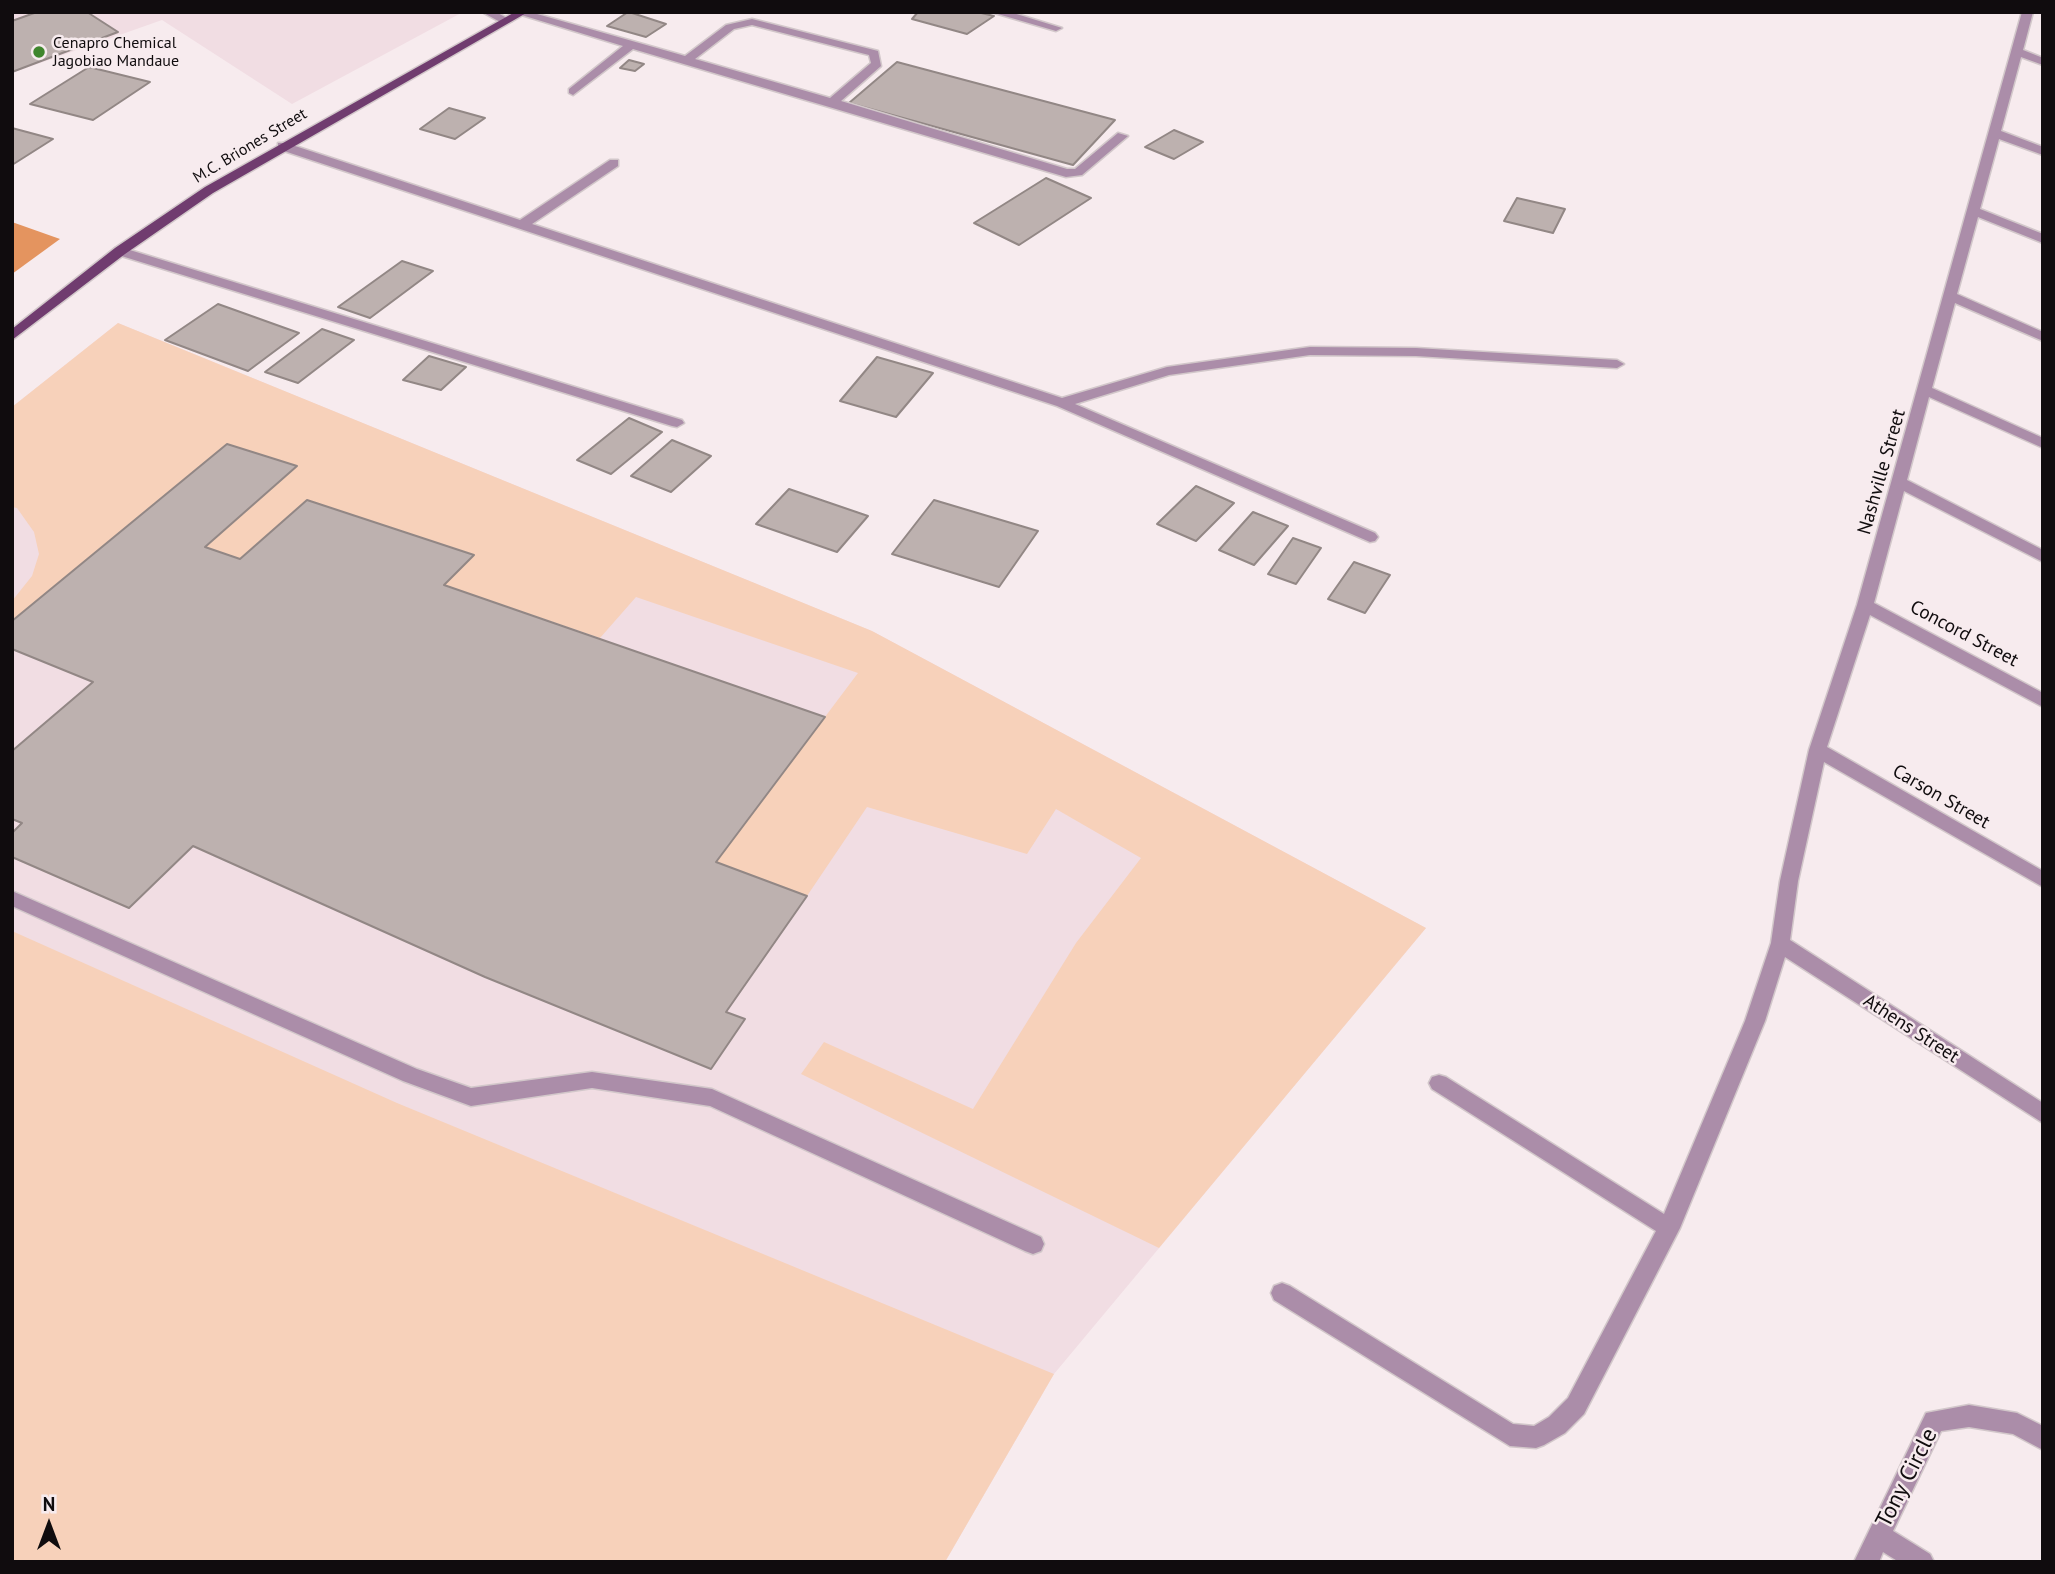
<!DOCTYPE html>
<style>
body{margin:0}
#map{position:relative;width:2055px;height:1574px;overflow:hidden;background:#f7ebee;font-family:"PT Sans",sans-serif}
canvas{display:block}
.frame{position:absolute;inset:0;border:14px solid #100c0e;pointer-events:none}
.north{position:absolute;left:14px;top:1490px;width:70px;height:70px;-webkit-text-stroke:5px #f7ebee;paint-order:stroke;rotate:0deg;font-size:19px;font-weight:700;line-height:28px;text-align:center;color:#100c0e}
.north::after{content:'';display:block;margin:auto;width:24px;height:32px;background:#100c0e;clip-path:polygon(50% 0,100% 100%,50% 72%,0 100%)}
</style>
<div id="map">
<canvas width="2055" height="1574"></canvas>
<div class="frame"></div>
<div class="north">N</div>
</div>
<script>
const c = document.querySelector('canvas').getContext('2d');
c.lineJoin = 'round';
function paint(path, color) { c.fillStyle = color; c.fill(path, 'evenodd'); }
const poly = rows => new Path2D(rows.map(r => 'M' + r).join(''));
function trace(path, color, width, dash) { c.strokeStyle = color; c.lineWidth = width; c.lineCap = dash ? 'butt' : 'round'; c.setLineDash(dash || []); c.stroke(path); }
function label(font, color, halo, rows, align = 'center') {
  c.font = font + ' "PT Sans",sans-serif'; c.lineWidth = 5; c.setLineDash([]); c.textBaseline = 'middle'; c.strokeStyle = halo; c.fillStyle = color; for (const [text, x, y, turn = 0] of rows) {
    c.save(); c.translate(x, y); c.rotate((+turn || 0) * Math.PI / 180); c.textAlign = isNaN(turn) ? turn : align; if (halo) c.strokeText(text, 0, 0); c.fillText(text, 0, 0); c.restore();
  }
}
paint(poly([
 [12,12,463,12,292,104,162,20,12,73],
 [118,323,872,631,1426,928,1054,1374,945,1562,12,1562,12,407]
]), '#f1dde3');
paint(poly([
 [118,323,872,631,1426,928,1159,1248,801,1074,824,1042,973,1109,1076,943,1141,858,1056,809,1027,854,867,807,807,896,716,862,858,673,636,597,600,638,444,585,473,555,307,500,240,559,205,547,296,467,227,444,12,621,12,601,32,576,39,554,34,532,17,508,12,507,12,407],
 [12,931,397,1103,1054,1374,945,1562,12,1562]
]), '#f7d1ba');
paint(poly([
 [12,222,60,239,12,274]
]), '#e4945f');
const building = poly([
 [37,12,87,12,118,32,12,72,12,21,37,12],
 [628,12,629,12,666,24,646,37,607,26,628,12],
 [918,12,977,12,994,16,967,34,912,19,918,12],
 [629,60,644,64,635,71,620,68,629,60],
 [897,62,1115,120,1073,165,849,103,897,62],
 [89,67,150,82,93,120,30,104,89,67],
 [449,108,485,118,455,139,420,129,449,108],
 [12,128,53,139,12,165,12,128],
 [1174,130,1203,142,1174,159,1145,147,1174,130],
 [1046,178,1091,198,1019,245,974,223,1046,178],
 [1517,198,1565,209,1553,233,1504,221,1517,198],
 [402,261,433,271,370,318,338,307,402,261],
 [218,304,299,333,248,371,165,340,218,304],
 [322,329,354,340,298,383,265,372,322,329],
 [429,356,466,367,441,390,403,380,429,356],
 [877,357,933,373,896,417,840,401,877,357],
 [629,418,662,432,611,474,577,460,629,418],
 [672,440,711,456,671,492,631,476,672,440],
 [227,444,297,466,205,547,240,559,307,500,474,555,444,585,825,717,716,862,807,896,726,1012,745,1019,711,1069,485,977,193,846,129,908,12,857,12,833,22,823,12,819,12,751,93,682,12,649,12,621,227,444],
 [1196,486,1234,503,1196,541,1157,524,1196,486],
 [789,489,868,516,837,552,756,524,789,489],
 [934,500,1038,531,999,587,892,554,934,500],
 [1253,512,1288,526,1254,565,1219,550,1253,512],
 [1293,538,1321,548,1296,584,1268,574,1293,538],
 [1354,562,1390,575,1365,613,1328,599,1354,562]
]);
paint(building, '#bdb1af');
trace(building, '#928785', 2);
const lane = poly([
 [482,12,496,12,512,21,502,23,482,12],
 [530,12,685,56,726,25,752,19,878,51,881,66,841,101,1067,169,1075,169,1118,133,1128,136,1082,175,1066,177,633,49,573,95,569,93,569,89,623,46,515,13,530,12],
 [752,25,869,55,871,63,830,98,695,59,734,29,752,25],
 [991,12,1010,12,1062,28,1056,31,991,12],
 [12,891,417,1069,471,1088,592,1072,712,1089,1041,1237,1044,1244,1041,1251,1033,1254,1025,1251,710,1106,592,1088,471,1106,403,1081,12,906,12,891]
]);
const street = poly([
 [2022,12,2033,12,2023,50,2043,58,2043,65,2021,57,2001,131,2043,147,2043,155,1999,139,1980,209,2043,234,2043,243,1978,217,1957,294,2043,332,2043,341,1955,303,1932,388,2043,438,2043,448,1929,397,1907,480,2043,550,2043,562,1904,491,1874,603,2043,693,2043,707,1870,615,1827,747,2043,871,2043,887,1824,762,1798,881,1790,940,2043,1103,2043,1123,1785,957,1765,1021,1680,1228,1584,1414,1565,1433,1544,1445,1536,1448,1510,1446,1274,1300,1271,1293,1274,1286,1282,1283,1290,1286,1513,1424,1534,1426,1549,1417,1568,1398,1656,1231,1432,1089,1429,1083,1432,1077,1439,1075,1446,1077,1664,1214,1745,1021,1771,943,1780,881,1809,750,1857,605,2022,12],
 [278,143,286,143,520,220,610,160,618,160,618,166,532,224,1062,398,1167,367,1310,347,1416,348,1617,360,1624,364,1617,368,1416,356,1310,355,1169,375,1075,404,1375,533,1378,537,1375,541,1370,542,1057,406,278,149,278,143],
 [120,247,682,420,684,423,677,427,672,426,115,254,115,248,120,247],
 [1969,1405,2017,1413,2043,1426,2043,1450,2013,1434,1969,1427,1941,1431,1893,1531,1930,1554,1934,1562,1899,1562,1883,1552,1879,1562,1854,1562,1926,1413,1969,1405]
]);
const primary = poly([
 [515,12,528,12,213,193,125,254,12,340,12,329,115,248,205,187,515,12]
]);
trace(lane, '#d2c7ca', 3);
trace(street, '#d2c7ca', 3);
trace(primary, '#d2c7ca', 3);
paint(lane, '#ab8da9');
paint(street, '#ab8da9');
paint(primary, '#703c6f');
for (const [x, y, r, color] of [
 [39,52,7,"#3f862d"]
]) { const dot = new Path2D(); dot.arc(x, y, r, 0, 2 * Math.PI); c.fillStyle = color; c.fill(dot); trace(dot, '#f7ebee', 2.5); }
label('16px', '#100c0e', '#f7ebee', [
 ["Cenapro Chemical",53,43],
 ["Jagobiao Mandaue",53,61]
], 'left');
label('16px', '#100c0e', '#f7ebee', [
 ["M.C. Briones Street",250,146,-31]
]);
label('19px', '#100c0e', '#f7ebee', [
 ["Nashville Street",1882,472,-74],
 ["Concord Street",1964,634,28],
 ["Carson Street",1941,797,30],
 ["Athens Street",1911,1029,33]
]);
label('23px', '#100c0e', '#f7ebee', [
 ["Tony Circle",1907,1478,-63]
]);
</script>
